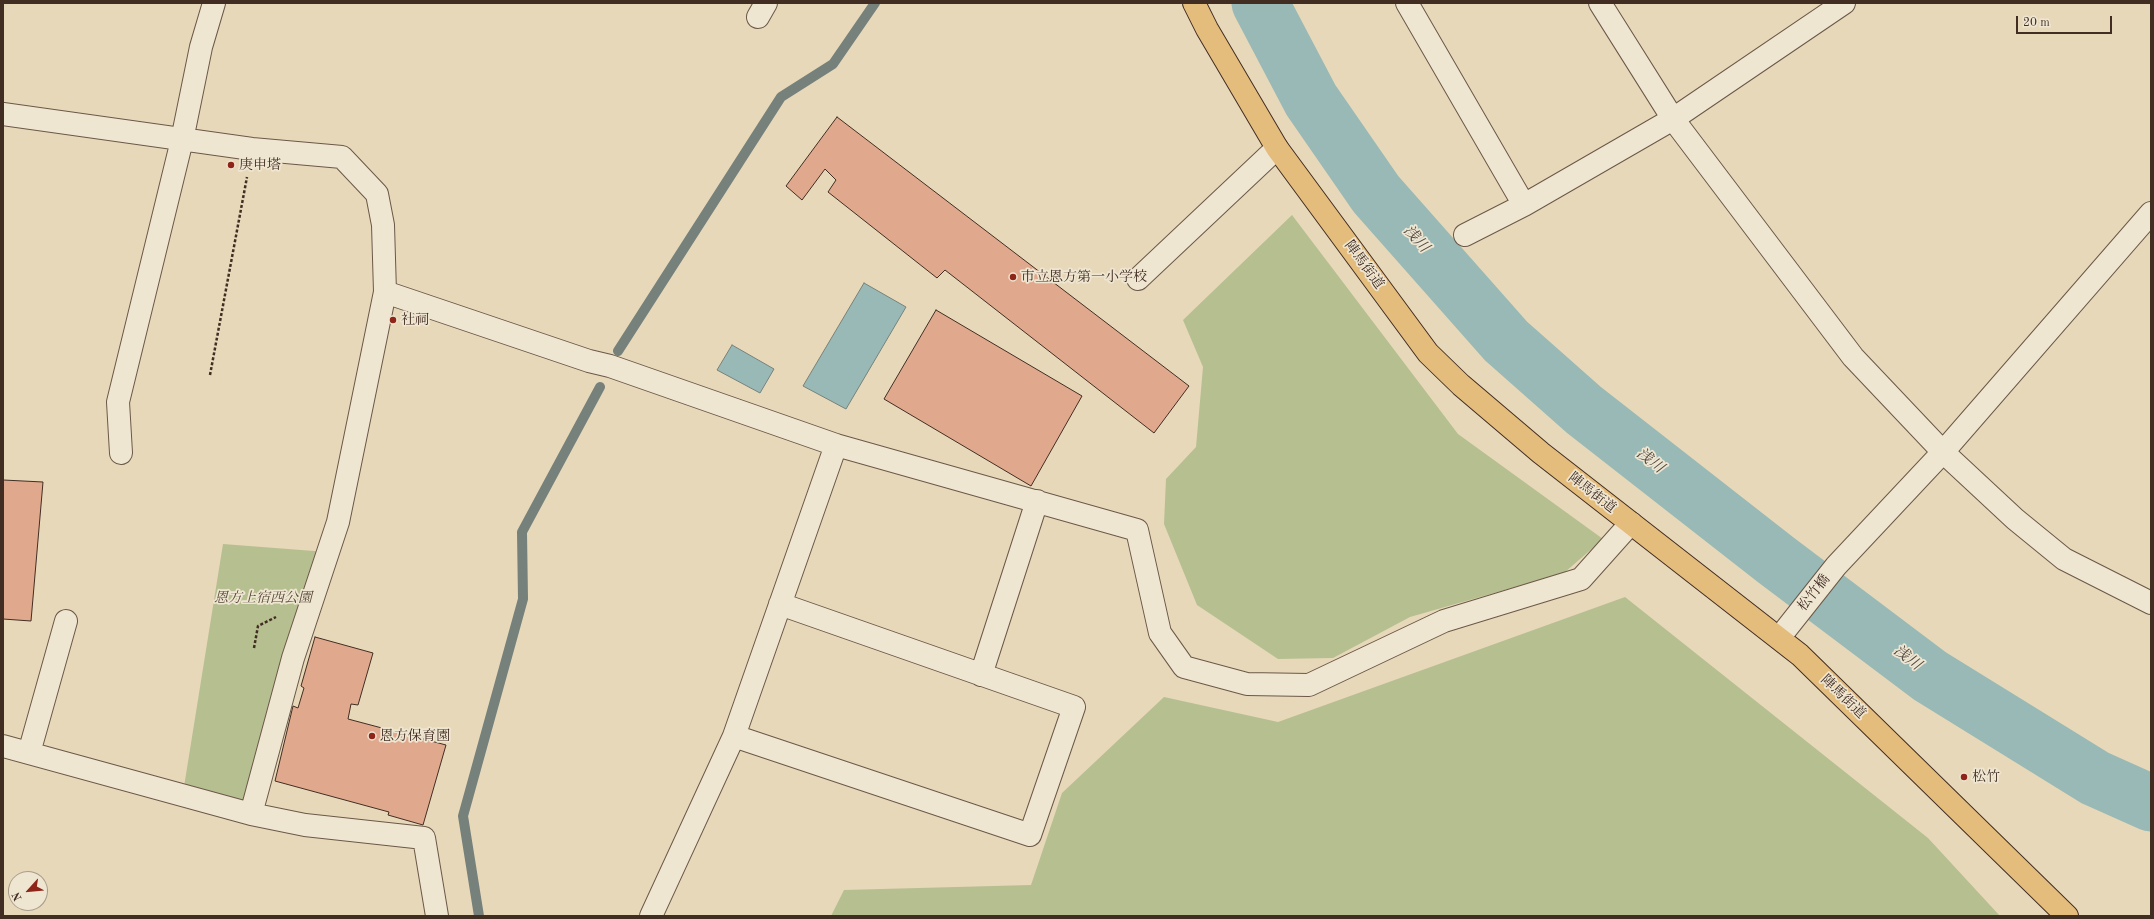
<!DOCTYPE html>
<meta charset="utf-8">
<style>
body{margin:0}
#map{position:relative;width:2154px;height:919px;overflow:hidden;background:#e7d8b9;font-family:"Old Standard TT",serif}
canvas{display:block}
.frame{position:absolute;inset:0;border:4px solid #422d23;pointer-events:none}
.north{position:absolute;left:8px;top:871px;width:40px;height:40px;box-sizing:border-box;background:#efe6d2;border:1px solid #aa9c8c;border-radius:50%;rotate:243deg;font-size:11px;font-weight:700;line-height:16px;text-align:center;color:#422d23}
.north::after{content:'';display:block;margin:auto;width:14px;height:18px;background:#8f2418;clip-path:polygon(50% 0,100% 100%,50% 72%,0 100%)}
.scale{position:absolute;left:2016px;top:16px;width:96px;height:18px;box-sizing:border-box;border:2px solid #422d23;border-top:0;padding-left:5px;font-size:12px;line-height:14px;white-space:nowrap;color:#422d23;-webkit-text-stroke:3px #efe6d2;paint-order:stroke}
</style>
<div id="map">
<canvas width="2154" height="919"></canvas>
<div class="frame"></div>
<div class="north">N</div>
<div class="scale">20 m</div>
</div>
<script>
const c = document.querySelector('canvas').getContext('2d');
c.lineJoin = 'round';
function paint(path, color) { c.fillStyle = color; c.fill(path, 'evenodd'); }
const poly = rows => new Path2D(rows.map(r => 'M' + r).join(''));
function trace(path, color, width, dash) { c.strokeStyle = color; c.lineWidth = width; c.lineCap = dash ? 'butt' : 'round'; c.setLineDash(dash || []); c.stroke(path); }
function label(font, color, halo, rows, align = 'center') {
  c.font = font + ' "Old Standard TT","Noto Serif JP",serif'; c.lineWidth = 3.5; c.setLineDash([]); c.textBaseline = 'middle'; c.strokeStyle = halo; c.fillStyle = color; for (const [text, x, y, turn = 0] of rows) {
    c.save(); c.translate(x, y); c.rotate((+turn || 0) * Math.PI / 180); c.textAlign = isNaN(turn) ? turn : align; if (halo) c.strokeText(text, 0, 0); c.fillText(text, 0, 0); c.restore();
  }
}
paint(poly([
 [1292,215,1458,434,1603,539,1564,573,1410,617,1333,658,1278,659,1197,605,1164,524,1166,479,1196,447,1203,367,1183,320],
 [223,544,327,552,251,814,183,793],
 [1625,597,1928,838,2000,916,831,916,844,890,1031,885,1062,793,1164,697,1278,722]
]), '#b6bf8f');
const water = poly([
 [864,283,906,307,846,409,803,386,864,283],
 [732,345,774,369,760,393,717,370,732,345]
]);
paint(water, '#98b9b5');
trace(water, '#76817b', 1);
trace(poly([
 [618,351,781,97,833,64,875,3],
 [479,916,463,816,523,599,522,532,600,387]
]), '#76817b', 10);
trace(poly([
 [1260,3,1311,100,1376,194,1506,341,1584,410,1776,560,1930,676,2095,778,2151,803]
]), '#98b9b5', 57);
const building = poly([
 [837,117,1189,386,1154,433,945,270,937,278,828,192,836,180,825,169,802,200,786,186,837,117],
 [936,310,1082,396,1031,486,884,399,936,310],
 [3,480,43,482,31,621,3,619,3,480],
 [315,637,373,653,358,705,351,704,348,719,446,745,423,825,388,815,389,812,275,781,293,706,298,708,304,688,301,686,315,637]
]);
paint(building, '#e0a98d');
trace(building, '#422d23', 1);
const minor = poly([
 [1407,3,1524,205],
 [1600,3,1673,119,1853,357,1943,452,2015,519,2064,559,2151,603],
 [758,17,766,3],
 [3,114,252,149,342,157,377,194,383,225,385,292,338,522,293,658,251,814],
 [1465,235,1524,205,1673,119,1844,3],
 [1138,279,1277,148],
 [385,292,589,361,610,366,836,445,1137,530,1160,633,1184,667,1247,684,1309,685,1444,621,1581,579,1631,523],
 [121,453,118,402,182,140,201,47,214,3],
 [780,604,1074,707,1030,835,734,736,836,445],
 [1779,638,1836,566,1943,452,2151,213],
 [981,675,1037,501],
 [3,746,251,814,305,825,424,838,437,916],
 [29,753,66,621],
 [651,916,734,736]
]);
const major = poly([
 [1194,3,1207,29,1277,148,1428,353,1461,385,1541,453,1800,655,2067,916]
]);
trace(minor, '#6b5848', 24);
trace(major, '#422d23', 24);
trace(poly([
 [210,375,247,177],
 [254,648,258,626,276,617]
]), '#422d23', 2.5, [3, 2]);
trace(minor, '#efe6d2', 22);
trace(major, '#e4bc7c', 22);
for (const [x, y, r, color] of [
 [231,165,4,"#8f2418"],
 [1013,277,4,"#8f2418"],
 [393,320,4,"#8f2418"],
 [372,736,4,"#8f2418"],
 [1964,777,4,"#8f2418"]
]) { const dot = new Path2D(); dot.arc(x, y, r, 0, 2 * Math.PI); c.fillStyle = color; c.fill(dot); trace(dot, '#efe6d2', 1.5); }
label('14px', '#422d23', '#efe6d2', [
 ["庚申塔",239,165],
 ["市立恩方第一小学校",1021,277],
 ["社祠",401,320],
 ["恩方保育園",380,736],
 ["松竹",1972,777]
], 'left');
label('14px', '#422d23', '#efe6d2', [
 ["陣馬街道",1364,265,54],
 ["陣馬街道",1592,493,38],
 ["松竹橋",1814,593,-51],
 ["陣馬街道",1843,697,44]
]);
label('italic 14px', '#594a39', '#efe6d2', [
 ["恩方上宿西公園",263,598]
]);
label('italic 15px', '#534940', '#efe6d2', [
 ["浅川",1416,239,48],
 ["浅川",1650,461,38],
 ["浅川",1907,658,37]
]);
</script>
